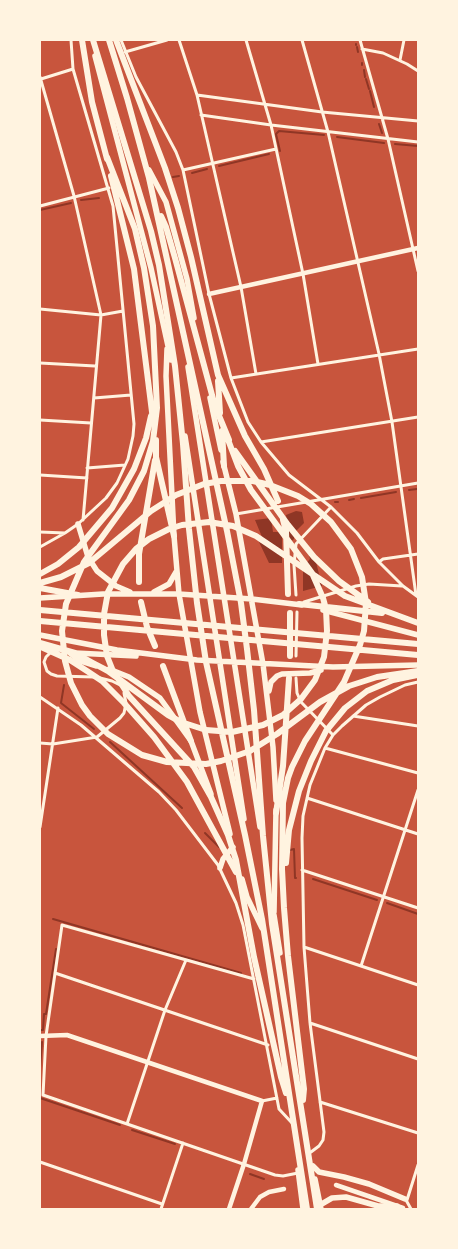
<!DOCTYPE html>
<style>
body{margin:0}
#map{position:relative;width:458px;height:1249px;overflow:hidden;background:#c8553d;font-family:Arial,sans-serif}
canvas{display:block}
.frame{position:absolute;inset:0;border:41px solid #fff3e0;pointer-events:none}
</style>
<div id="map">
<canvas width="458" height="1249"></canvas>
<div class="frame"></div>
</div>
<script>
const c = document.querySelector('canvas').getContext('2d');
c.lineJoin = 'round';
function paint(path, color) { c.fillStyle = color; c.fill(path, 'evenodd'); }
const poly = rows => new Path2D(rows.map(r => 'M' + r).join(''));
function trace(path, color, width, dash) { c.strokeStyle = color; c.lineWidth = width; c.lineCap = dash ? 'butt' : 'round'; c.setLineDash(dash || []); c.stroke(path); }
paint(poly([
 [296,511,302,512,304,523,294,533,294,539,290,542,286,515],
 [271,518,273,532,282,532,282,563,269,563,259,542,265,544,255,520],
 [314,554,322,586,303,591,303,567,310,559,309,555]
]), '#8f3625');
trace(poly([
 [356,44,356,45],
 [357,47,358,52],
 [362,63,362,65],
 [364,70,365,77],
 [366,79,369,89],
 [370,91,374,107],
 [379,124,382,133],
 [337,137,384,143],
 [395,144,418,146],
 [280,151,276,134,279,131,324,135],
 [219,166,269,154],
 [192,173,207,169],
 [173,177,179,176],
 [81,200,99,198],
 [40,210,71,203],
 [409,490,417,489],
 [361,498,396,492],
 [349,500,354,499],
 [335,502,338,502],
 [64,685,61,703,94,729],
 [110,742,182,808],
 [205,833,219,847],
 [290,850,294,849,295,878,296,878],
 [313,879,377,900],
 [387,903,418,914],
 [53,919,241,973],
 [40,1030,43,1030,44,1014,46,1014,56,949],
 [40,1068,42,1042],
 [40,1098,120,1125],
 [132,1130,175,1144],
 [250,1174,264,1179]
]), '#8f3625', 2);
trace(poly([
 [121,40,136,77,176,152,183,170,209,294,231,378,248,422,261,442,289,475,331,507,357,533,379,562,403,586,418,597],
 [179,40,197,95,232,248,241,287,256,374],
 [246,40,271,125,303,274,318,364],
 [302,40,328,132,379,354,392,422,416,595],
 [360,40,388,139,418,271],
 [362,49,383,53,407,64,418,71],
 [125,52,167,40],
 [400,60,404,40],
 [40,77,74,196,101,315,83,520],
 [41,79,73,69],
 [197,95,322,112,418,121],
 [201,115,271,125,418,142],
 [183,170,276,149],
 [40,206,109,188],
 [40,309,101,315,123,311],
 [40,363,95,366],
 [231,378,418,349],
 [94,398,131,395],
 [40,420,91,423],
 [261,442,418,417],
 [87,468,125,465],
 [40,475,87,478],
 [236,514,418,483],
 [40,532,65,533],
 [40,547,65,533,78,524,106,498,117,483,128,459,133,436,134,424,113,206,73,69,71,40],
 [379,562,383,559,418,554],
 [296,595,294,565,296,544,331,507],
 [304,602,356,586,369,584,402,586],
 [52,651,46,657,44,662,47,671,51,674,57,676,94,677],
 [296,656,297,612],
 [100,678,112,681,120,685],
 [296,678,297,693,301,702,333,735],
 [40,697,81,725,159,792,176,810,218,865,236,903,243,925,279,1109,292,1123],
 [353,716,418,726],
 [40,743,53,744,97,737,120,718,124,713,126,703,124,693],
 [325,748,418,773],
 [307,798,418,834],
 [40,827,58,708],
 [302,870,418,908],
 [304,947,418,985],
 [361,966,418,790],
 [55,973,268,1045],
 [254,979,62,925,46,1036,43,1095,275,1175,283,1176,298,1173],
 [310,1023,418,1059],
 [262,1101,277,1098],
 [320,1102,418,1133],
 [127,1124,165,1010,186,960],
 [311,1152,319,1146,323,1140,324,1132,310,1023,304,947,302,838,303,816,310,785,325,748,333,735,342,726,366,705,380,697,405,685,418,682],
 [40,1162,162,1204],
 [406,1200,411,1209],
 [407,1200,418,1165],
 [161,1209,183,1143]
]), '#fff3e0', 3);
trace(poly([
 [209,294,418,248],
 [40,1036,67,1035,262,1101,244,1164,229,1209],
 [336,1185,403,1208],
 [251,1209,260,1197,269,1192,284,1189]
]), '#fff3e0', 4.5);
trace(poly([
 [95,56,151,268,171,360],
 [149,170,166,202,187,279,194,318],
 [167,349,166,376,174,536,179,594,200,712,230,834],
 [188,367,260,827],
 [210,398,221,450],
 [185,436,244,819],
 [223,462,236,514,263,664,273,747,276,800],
 [78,524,88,557,97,571,116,586,130,592],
 [154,592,169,584,176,572],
 [40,598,103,594,179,594,252,599,302,605],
 [323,610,418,635],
 [40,635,117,650,197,660,333,667,418,665],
 [70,653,80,661,96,666],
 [75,653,136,656],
 [109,669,129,677,160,698,191,741,211,794],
 [269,691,271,682,277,676,282,674,310,673,321,670],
 [220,868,223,859,233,847],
 [242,879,247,897,262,928],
 [274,912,276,810],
 [274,915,280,953],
 [313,1166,319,1172,344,1177,369,1184,405,1199],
 [298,1170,303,1209],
 [315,1179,321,1209],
 [320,1205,332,1198,346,1197,378,1206,397,1206]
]), '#fff3e0', 5.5);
trace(poly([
 [82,40,92,102,107,159],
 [93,40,151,231,159,265,175,366,183,444,189,529,197,603,206,662,245,835,262,919,307,1209],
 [109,40,127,98,149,178,227,531,241,603,247,649,254,710,263,836,272,924,317,1209],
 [116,40,165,168,178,208,191,257,218,375,245,436,264,469,278,501],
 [107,157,135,229,144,268,153,326,157,408,153,441,144,471,129,500,84,562,66,604,62,631,65,661,71,683,82,705,90,716,108,734,142,755,167,762,206,764,221,761,250,751,277,734,320,702,349,686,377,677,418,671],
 [111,176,134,269,153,420],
 [161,216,166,227,175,258,215,406,229,440],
 [218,381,220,413],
 [222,431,224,466],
 [156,440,156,457,174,536],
 [235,451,288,525,314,557,339,581,368,602],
 [283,520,286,531,288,594],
 [40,574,58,564,79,547,112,508,134,469,146,438,151,416],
 [139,582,139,554,155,460],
 [40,583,61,577,89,563,151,511,176,495,204,484,221,481,253,481,270,485,298,496,311,504,331,522,351,549,362,577,366,603,364,631,360,645,344,682,305,741,292,767,288,778,283,803,282,869,284,908,288,956,304,1089,303,1100],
 [40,588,78,595],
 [141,602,147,627,155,646],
 [299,604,382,613],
 [40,610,418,644],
 [290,613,290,656],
 [40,621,418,655],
 [40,643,75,653,93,663,108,671,168,715,181,722,206,730,232,732,263,725,283,715,301,699,315,680,324,657,327,631,326,609,323,598,312,573,251,490,238,466,227,437],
 [41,647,70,660,87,671,102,681,124,703,154,737,187,782,236,872],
 [163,666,191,741],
 [276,813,283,766,289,678],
 [286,863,289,830,299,791,311,761,326,731,345,708,367,691,393,680,417,675],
 [286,1093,281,1077,254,957,236,860,228,835,211,797,194,767,129,696,113,671,107,656,104,635,104,614,108,592,123,564,136,549,149,539,169,529,182,525,209,522,233,526,256,536,345,596,418,623]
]), '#fff3e0', 6);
</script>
